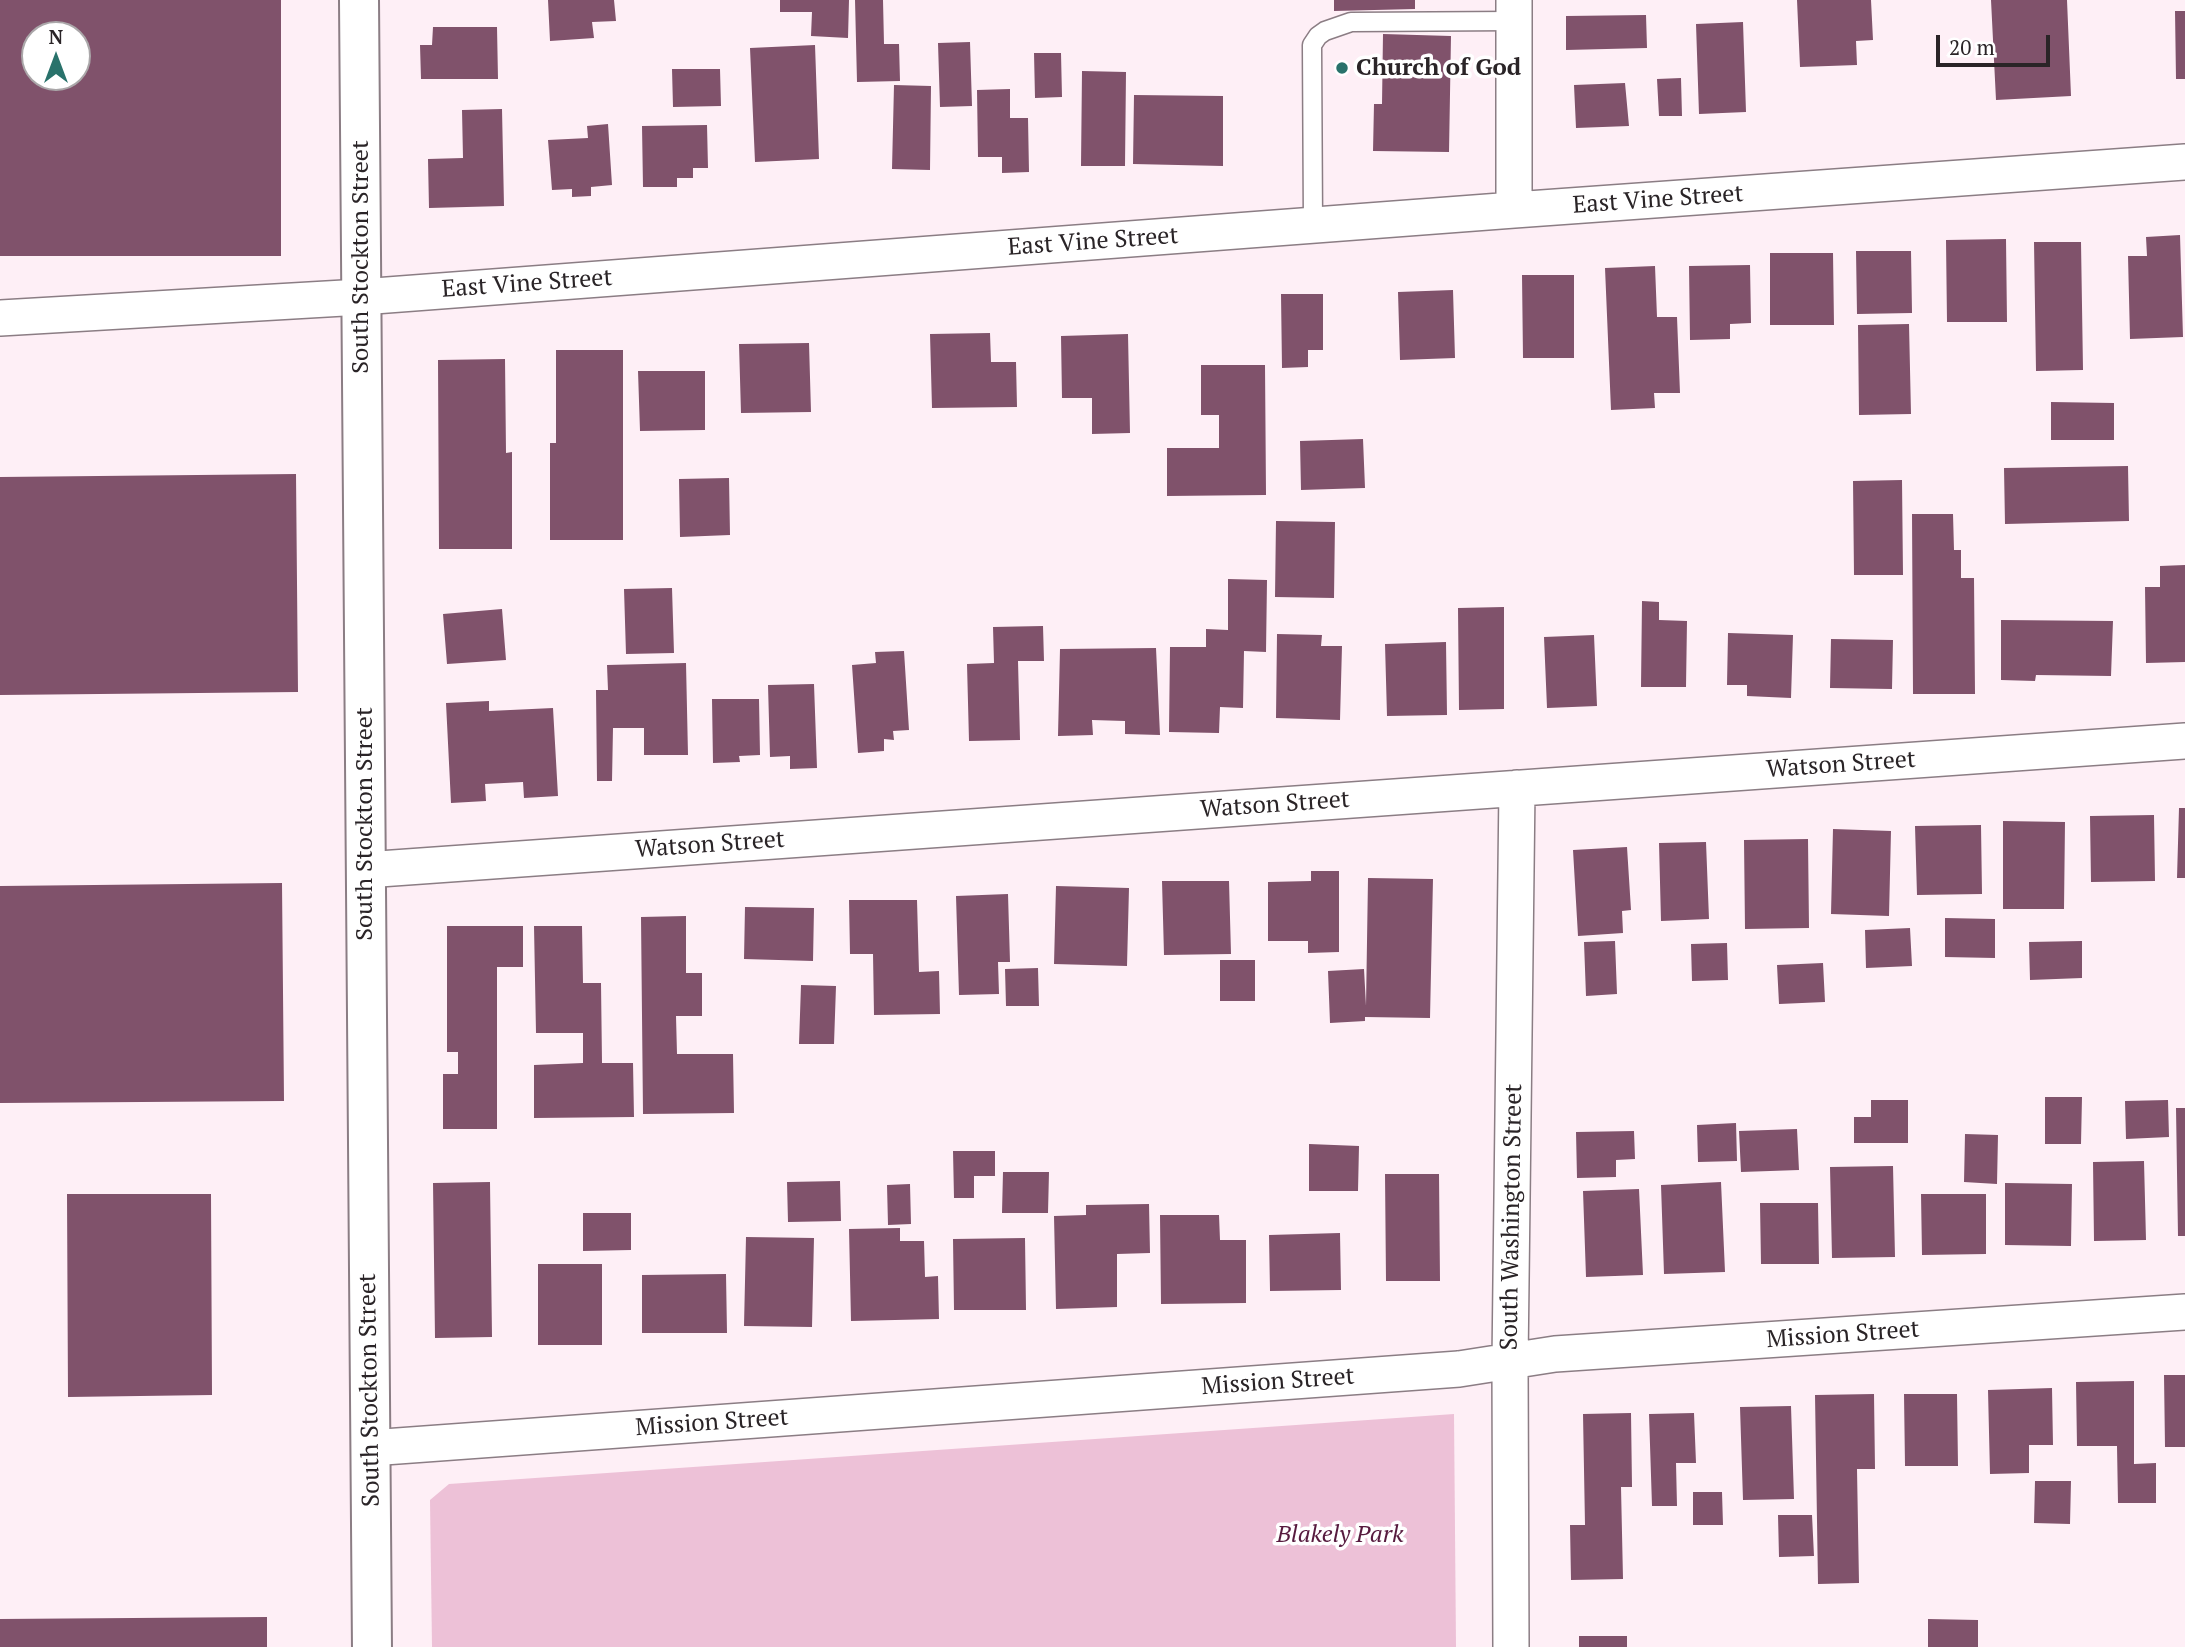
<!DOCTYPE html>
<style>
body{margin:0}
#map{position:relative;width:2185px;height:1647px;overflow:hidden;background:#feeff6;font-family:"PT Serif",serif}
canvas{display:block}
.north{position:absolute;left:21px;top:21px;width:70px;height:70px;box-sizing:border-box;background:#fff;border:2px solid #aaa7a9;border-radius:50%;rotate:0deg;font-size:19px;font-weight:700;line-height:28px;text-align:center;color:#2a2427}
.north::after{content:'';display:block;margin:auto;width:24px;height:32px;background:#29726b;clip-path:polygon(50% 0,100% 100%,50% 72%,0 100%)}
.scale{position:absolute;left:1936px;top:35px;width:114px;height:32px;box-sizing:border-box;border:4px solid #2a2427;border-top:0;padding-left:9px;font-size:21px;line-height:24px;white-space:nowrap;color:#2a2427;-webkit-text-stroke:5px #fff;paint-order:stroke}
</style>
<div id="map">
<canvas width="2185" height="1647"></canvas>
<div class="north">N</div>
<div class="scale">20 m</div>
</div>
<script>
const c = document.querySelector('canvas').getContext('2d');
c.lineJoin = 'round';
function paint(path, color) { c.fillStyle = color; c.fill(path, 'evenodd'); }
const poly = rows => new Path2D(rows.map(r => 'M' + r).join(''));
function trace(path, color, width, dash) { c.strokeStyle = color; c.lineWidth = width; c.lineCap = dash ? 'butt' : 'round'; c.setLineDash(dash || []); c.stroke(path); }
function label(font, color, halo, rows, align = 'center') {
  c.font = font + ' "PT Serif",serif'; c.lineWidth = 7; c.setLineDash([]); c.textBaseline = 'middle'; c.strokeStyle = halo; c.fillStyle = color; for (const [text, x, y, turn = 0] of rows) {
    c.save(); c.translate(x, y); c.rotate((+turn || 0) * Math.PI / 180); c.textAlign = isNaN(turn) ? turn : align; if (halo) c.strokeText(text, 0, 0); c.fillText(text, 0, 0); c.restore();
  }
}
paint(poly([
 [1454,1414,1456,1647,432,1647,430,1500,449,1484]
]), '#edc1d7');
paint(poly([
 [0,0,281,0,281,256,0,256],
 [35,35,77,35,77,77,35,77],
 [548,0,614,0,616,21,592,22,594,38,550,41],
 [780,0,849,0,848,38,811,36,812,12,780,12],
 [855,0,883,0,884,44,899,44,900,81,857,82],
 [1334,0,1415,0,1415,9,1334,11],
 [1797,0,1871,0,1873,40,1856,41,1857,65,1800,67],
 [1991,0,2067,0,2071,96,1996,100],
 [2175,11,2185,11,2185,79,2176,79],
 [1646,15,1647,48,1566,50,1566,16],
 [1743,22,1746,112,1699,114,1696,24],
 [433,27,497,27,498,79,421,79,420,45,432,45],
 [1383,34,1451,36,1449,152,1373,151,1374,104,1382,104],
 [970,42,972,106,940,107,938,43],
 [815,45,819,159,755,162,750,48],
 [1034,53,1061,53,1062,97,1035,98],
 [672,69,720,69,721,106,673,107],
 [1082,71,1126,72,1125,166,1081,166],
 [1681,78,1682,116,1659,116,1657,79],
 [1625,83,1629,126,1576,128,1574,85],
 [894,85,931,86,930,170,892,169],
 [1010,89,1010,118,1028,118,1029,172,1002,173,1002,157,978,157,977,90],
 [1134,95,1223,96,1223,166,1133,164],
 [502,109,504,206,429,208,428,159,463,158,462,110],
 [608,124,612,185,591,187,591,196,572,197,572,189,552,190,548,140,588,138,587,126],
 [707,125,708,168,693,168,693,178,677,178,677,187,643,187,642,126],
 [2180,235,2183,337,2130,339,2128,256,2147,256,2146,237],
 [2006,239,2007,322,1947,322,1946,240],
 [2034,242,2081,242,2083,370,2036,371],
 [1856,251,1911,251,1912,313,1857,314],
 [1770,253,1833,253,1834,325,1770,325],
 [1750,265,1751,323,1730,324,1730,339,1690,340,1689,266],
 [1655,266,1657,317,1677,317,1680,393,1654,393,1655,408,1611,410,1605,268],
 [1522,275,1574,275,1574,358,1523,358],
 [1453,290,1455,358,1400,360,1398,292],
 [1281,294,1323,294,1323,350,1308,350,1308,367,1282,368],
 [1909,324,1911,414,1859,415,1858,325],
 [990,333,991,362,1016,362,1017,407,932,408,930,334],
 [1128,334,1130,433,1092,434,1092,398,1062,398,1061,336],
 [809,343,811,412,741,413,739,344],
 [556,350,623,350,623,540,550,540,550,443,556,443],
 [505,359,506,453,512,452,512,549,439,549,438,360],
 [1201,365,1265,365,1266,495,1167,496,1167,448,1219,448,1219,415,1201,415],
 [638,371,705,371,705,430,640,431],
 [2051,402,2114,403,2114,440,2051,440],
 [1363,439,1365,488,1301,490,1300,441],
 [2128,466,2129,521,2005,524,2004,468],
 [296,474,298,692,0,695,0,477],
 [729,478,730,535,680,537,679,479],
 [1902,480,1903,575,1854,575,1853,481],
 [1912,514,1953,514,1954,550,1961,550,1961,578,1974,578,1975,694,1913,694],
 [1276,521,1335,522,1334,598,1275,597],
 [2185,565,2185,662,2146,663,2145,587,2160,587,2160,566],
 [1228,579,1267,580,1266,652,1244,651,1243,708,1220,707,1219,733,1169,732,1170,647,1206,647,1206,629,1228,630],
 [672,588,674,653,626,654,624,589],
 [1642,601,1659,602,1659,620,1687,621,1686,687,1641,687],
 [1504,607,1504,709,1459,710,1458,608],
 [502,609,506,660,447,664,443,614],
 [2001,620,2113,621,2111,676,2036,675,2035,681,2001,680],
 [1043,626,1044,661,1018,661,1020,740,969,741,967,664,994,663,993,627],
 [1728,633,1793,635,1791,698,1747,696,1747,685,1727,685],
 [1277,634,1322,635,1321,646,1342,646,1340,720,1276,718],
 [1594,635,1597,706,1547,708,1544,637],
 [1831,639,1893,640,1892,689,1830,688],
 [1446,642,1447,715,1387,716,1385,644],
 [1156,648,1160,735,1125,734,1125,721,1092,720,1093,735,1058,736,1060,649],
 [904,651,909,730,893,731,894,740,884,739,884,751,858,753,852,665,876,663,875,652],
 [686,663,688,755,644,755,644,728,613,728,612,781,597,781,596,690,608,690,607,665],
 [814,684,817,768,790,769,790,756,770,757,768,685],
 [712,699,759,699,760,755,739,756,740,762,713,763],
 [489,701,489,711,553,708,558,796,524,798,523,782,485,784,486,801,451,803,446,703],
 [2179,808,2185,808,2185,878,2177,878],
 [2154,815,2155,881,2091,882,2090,816],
 [2003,821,2065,822,2064,909,2003,909],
 [1981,825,1982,894,1917,895,1915,826],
 [1833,829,1891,831,1889,916,1831,914],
 [1808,839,1809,928,1745,929,1744,840],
 [1706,842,1709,919,1661,921,1659,843],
 [1627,847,1631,910,1622,911,1623,933,1578,936,1573,850],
 [1311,871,1339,871,1339,952,1308,953,1308,941,1268,941,1268,882,1311,881],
 [1368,878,1433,879,1430,1018,1365,1017,1365,1021,1330,1023,1328,971,1364,969,1366,1006],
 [1162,881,1229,881,1231,954,1164,955],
 [282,883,284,1101,0,1103,0,886],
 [1056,886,1129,888,1127,966,1054,964],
 [1008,894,1010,962,998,962,999,994,959,995,956,896],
 [849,900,917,900,919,972,939,971,940,1014,874,1015,873,954,850,954],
 [745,907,814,908,813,961,744,959],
 [686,916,686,973,702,973,702,1016,676,1016,677,1054,733,1054,734,1113,643,1114,641,917],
 [1945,918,1995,919,1995,958,1945,957],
 [447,926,523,926,523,967,497,967,497,1129,443,1129,443,1074,458,1074,458,1052,447,1052],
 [534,926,582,926,583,983,601,983,602,1063,633,1063,634,1117,534,1118,534,1065,583,1063,583,1033,536,1033],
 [1910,928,1912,966,1866,968,1865,930],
 [1615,941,1617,994,1586,996,1584,942],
 [2082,941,2082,978,2030,980,2029,942],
 [1727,943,1728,980,1692,981,1691,944],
 [1220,960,1255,960,1255,1001,1220,1001],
 [1823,963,1825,1002,1779,1004,1777,965],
 [1038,968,1039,1006,1006,1006,1005,969],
 [801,985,836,986,834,1044,799,1044],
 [2045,1097,2082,1097,2081,1144,2045,1144],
 [1871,1100,1908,1100,1908,1143,1854,1143,1854,1117,1871,1117],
 [2168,1100,2169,1137,2126,1139,2125,1101],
 [2176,1108,2185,1108,2185,1236,2178,1236],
 [1736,1123,1737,1161,1698,1162,1697,1125],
 [1797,1129,1799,1170,1741,1172,1739,1131],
 [1634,1131,1635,1159,1616,1160,1616,1177,1577,1178,1576,1132],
 [1965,1134,1998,1135,1997,1184,1964,1182],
 [1309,1144,1359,1146,1358,1191,1309,1191],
 [953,1151,995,1151,995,1176,974,1176,974,1198,954,1198],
 [2144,1161,2146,1240,2094,1241,2093,1162],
 [1893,1166,1895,1257,1832,1258,1830,1167],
 [1003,1172,1049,1172,1048,1213,1002,1213],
 [1385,1174,1439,1174,1440,1281,1386,1281],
 [840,1181,841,1221,788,1222,787,1182],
 [490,1182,492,1337,435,1338,433,1183],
 [1721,1182,1725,1272,1664,1274,1661,1185],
 [2005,1183,2072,1184,2071,1246,2005,1245],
 [910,1184,911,1224,888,1225,887,1185],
 [1639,1189,1643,1275,1586,1277,1583,1191],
 [67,1194,211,1194,212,1395,68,1397],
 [1921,1194,1986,1194,1986,1254,1922,1255],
 [1760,1203,1818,1203,1819,1264,1761,1264],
 [1149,1204,1150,1253,1117,1254,1117,1307,1056,1309,1054,1216,1086,1215,1086,1205],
 [583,1213,631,1213,631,1250,583,1251],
 [1160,1215,1219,1215,1220,1240,1246,1240,1246,1303,1161,1304],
 [900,1228,900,1241,924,1241,925,1277,938,1276,939,1319,851,1321,849,1229],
 [1340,1233,1341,1290,1270,1291,1269,1235],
 [746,1237,814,1238,812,1327,744,1326],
 [1025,1238,1026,1310,954,1310,953,1239],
 [538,1264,602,1264,602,1345,538,1345],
 [726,1274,727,1333,642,1333,642,1275],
 [2164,1375,2185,1375,2185,1447,2165,1447],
 [2134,1381,2134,1464,2156,1463,2156,1503,2118,1503,2117,1446,2077,1446,2076,1382],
 [2052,1388,2053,1445,2029,1445,2029,1473,1990,1474,1988,1390],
 [1874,1394,1875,1469,1857,1469,1859,1583,1818,1584,1815,1395],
 [1904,1394,1957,1394,1958,1466,1905,1466],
 [1791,1406,1794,1499,1743,1500,1740,1407],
 [1631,1413,1632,1487,1621,1487,1623,1579,1571,1580,1570,1525,1585,1525,1583,1414],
 [1694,1413,1696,1463,1676,1463,1677,1506,1652,1506,1649,1414],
 [2035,1481,2071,1481,2070,1524,2034,1523],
 [1693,1492,1722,1492,1723,1525,1693,1525],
 [1778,1515,1812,1515,1814,1556,1779,1557],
 [267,1617,267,1647,0,1647,0,1619],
 [1928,1619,1978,1620,1978,1647,1928,1647],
 [1579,1636,1627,1636,1627,1647,1579,1647]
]), '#80526b');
const service = poly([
 [1313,225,1312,45,1318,36,1325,31,1351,22,1514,21]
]);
const minor = poly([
 [1514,210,1514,0],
 [0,318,361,297,1514,210,2185,162],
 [365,870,2185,741],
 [370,1448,1459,1369,1555,1354,2185,1312],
 [1511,1647,1510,1362,1517,788]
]);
const tertiary = poly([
 [359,0,372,1647]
]);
trace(service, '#8b7d84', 21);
trace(minor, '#8b7d84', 38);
trace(tertiary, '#8b7d84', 42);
trace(service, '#fff', 18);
trace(minor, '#fff', 35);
trace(tertiary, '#fff', 38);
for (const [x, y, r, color] of [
 [1342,68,7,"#29726b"]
]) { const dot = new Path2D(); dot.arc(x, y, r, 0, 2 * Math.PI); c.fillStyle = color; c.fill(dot); trace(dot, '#fff', 2.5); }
label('bold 24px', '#2a2427', '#fff', [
 ["Church of God",1356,68]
], 'left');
label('24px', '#2a2427', '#fff', [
 ["East Vine Street",1658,200,-4],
 ["East Vine Street",1093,242,-4],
 ["South Stockton Street",361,257,-90],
 ["East Vine Street",527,284,-4],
 ["Watson Street",1841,765,-4],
 ["Watson Street",1275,805,-4],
 ["South Stockton Street",365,824,-90],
 ["Watson Street",710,845,-4],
 ["South Washington Street",1512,1217,-89],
 ["Mission Street",1843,1335,-4],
 ["Mission Street",1278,1382,-4],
 ["South Stockton Street",370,1390,-91],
 ["Mission Street",712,1423,-4]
]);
label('italic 24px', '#571b3f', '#fff', [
 ["Blakely Park",1340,1535]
]);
</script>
